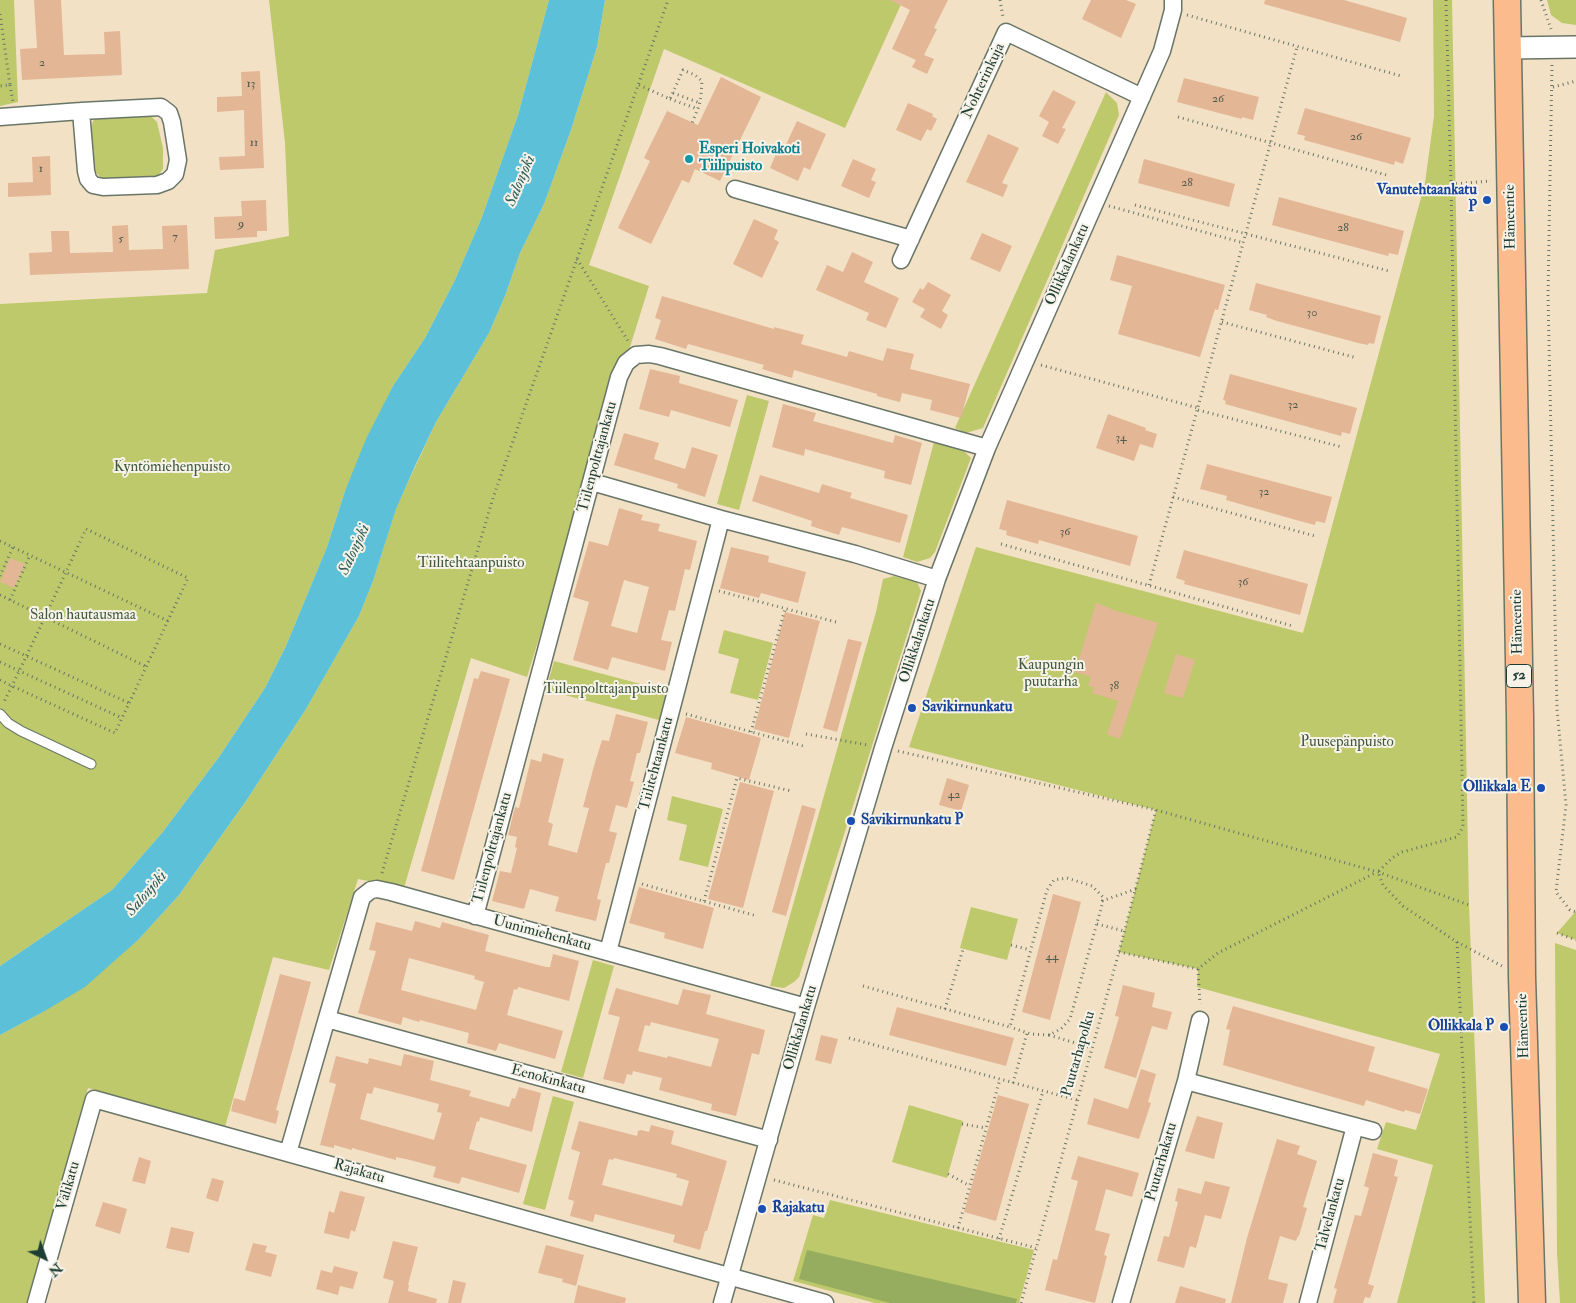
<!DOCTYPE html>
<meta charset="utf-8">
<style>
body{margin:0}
#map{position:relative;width:1576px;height:1303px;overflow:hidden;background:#f3e1c6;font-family:"IM FELL Double Pica",serif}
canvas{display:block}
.north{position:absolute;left:20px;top:1233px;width:50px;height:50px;-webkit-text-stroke:4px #f7f3e8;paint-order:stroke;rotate:138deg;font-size:14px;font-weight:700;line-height:20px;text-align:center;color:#1f3d34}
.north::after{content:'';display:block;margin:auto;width:18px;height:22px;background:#1f3d34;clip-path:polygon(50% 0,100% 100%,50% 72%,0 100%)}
</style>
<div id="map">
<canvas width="1576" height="1303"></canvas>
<div class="north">N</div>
</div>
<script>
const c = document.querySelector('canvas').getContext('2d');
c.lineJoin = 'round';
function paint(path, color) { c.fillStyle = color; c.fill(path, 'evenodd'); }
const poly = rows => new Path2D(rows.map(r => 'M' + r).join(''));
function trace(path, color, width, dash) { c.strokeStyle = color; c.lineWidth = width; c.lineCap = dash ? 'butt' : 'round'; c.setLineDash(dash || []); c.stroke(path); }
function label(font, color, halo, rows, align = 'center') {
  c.font = font + ' "IM FELL Double Pica",serif'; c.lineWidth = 4; c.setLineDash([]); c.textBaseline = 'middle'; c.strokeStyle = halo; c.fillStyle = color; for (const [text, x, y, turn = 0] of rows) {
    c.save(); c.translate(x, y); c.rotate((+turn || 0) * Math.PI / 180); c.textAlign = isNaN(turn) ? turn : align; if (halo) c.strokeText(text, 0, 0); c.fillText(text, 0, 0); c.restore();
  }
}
paint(poly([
 [0,0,14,0,18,102,0,106],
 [269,0,549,0,518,115,482,217,455,280,425,338,393,386,345,491,327,547,286,646,265,688,219,757,162,833,112,890,0,966,0,304,207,293,215,250,289,236,285,143],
 [605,0,903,0,845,128,664,49,589,265,649,286,527,677,471,658,404,888,358,879,329,970,273,957,225,1127,88,1088,27,1303,0,1303,0,1035,43,1012,139,939,179,895,246,801,306,709,359,616,373,581,396,508,436,422,489,333,505,296,520,253,544,204,571,130,597,47],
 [1433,0,1452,0,1469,905,1485,1303,1397,1303,1433,1165,1377,1149,1386,1122,1416,1130,1440,1054,1197,987,1198,969,1119,952,1156,810,909,747,976,547,1303,633,1425,183,1434,116],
 [1547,0,1576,0,1576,25,1562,23,1551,15],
 [1106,92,1117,103,1119,115,983,428,966,433,955,428],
 [141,111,151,116,157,122,163,148,163,169,158,176,143,179,110,180,100,177,94,170,90,138,91,127,94,119,112,112],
 [747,395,769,401,739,510,717,504],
 [934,442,962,449,971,458,935,552,930,558,917,562,903,557],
 [894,576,917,582,921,591,799,977,794,982,784,988,770,986,876,612,883,579],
 [724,630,773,643,758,700,730,693,739,659,718,653],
 [554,661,667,691,659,720,546,690],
 [672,796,723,809,708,867,679,860,687,825,667,820],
 [971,907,1018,919,1007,960,960,948],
 [1576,911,1576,940,1557,933],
 [1555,943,1576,950,1576,1303,1560,1303,1557,1253],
 [593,960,614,966,583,1078,561,1072],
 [553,1096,574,1102,545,1210,523,1204],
 [909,1105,963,1121,947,1178,892,1162],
 [830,1200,1034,1250,1019,1303,875,1303,793,1281,813,1215,824,1218]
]), '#bdc96b');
paint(poly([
 [807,1250,1017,1299,1016,1303,890,1303,799,1279]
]), '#96ad5f');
paint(poly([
 [549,0,605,0,597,47,571,130,544,204,520,253,505,296,489,333,436,422,415,466,396,509,373,581,359,616,306,709,246,801,179,895,139,939,85,987,43,1012,0,1035,0,966,112,890,162,833,219,757,265,688,286,646,327,547,345,491,366,439,393,386,425,338,455,280,482,217,518,115]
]), '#5bc0d8');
paint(poly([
 [34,0,61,0,64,55,105,54,104,32,120,31,122,75,22,80,20,49,37,48],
 [890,0,948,0,934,28,937,29,924,55,934,59,927,74,912,67,916,60,892,49,910,10],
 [1091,0,1126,0,1136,4,1121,38,1082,19],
 [1265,0,1344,0,1407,18,1400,42,1264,4],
 [260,71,264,168,220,170,219,157,245,156,244,110,217,112,217,97,242,96,241,72],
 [721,77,761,97,720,181,695,169,689,183,682,180,651,244,618,228,650,161,644,158,667,111,698,125],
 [1184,78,1259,97,1253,120,1242,117,1242,119,1177,102],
 [1053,90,1076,102,1062,128,1066,129,1058,144,1042,136,1049,122,1039,116],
 [908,103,933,114,932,116,937,119,931,131,927,129,921,141,896,130],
 [1305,108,1411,138,1403,164,1395,161,1394,165,1304,140,1305,136,1297,134],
 [797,121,826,134,810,170,804,167,798,181,770,168,778,149,783,151],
 [988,134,1019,148,1002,183,1008,185,1003,197,966,182],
 [50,156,51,195,8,197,8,183,33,182,32,157],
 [853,159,876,169,871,180,876,182,869,198,841,186],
 [1144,159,1235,184,1229,207,1138,183],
 [1279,197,1404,231,1398,255,1389,253,1388,256,1272,225],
 [266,200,267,231,257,231,257,237,215,239,214,217,242,216,241,201],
 [754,219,778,230,774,239,779,242,762,278,733,264],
 [128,225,129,250,163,249,162,226,187,225,189,269,30,275,29,253,52,252,51,231,69,231,70,253,113,252,112,226],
 [982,233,1012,246,1000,272,970,259],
 [852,252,873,262,864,282,899,298,886,328,866,320,869,313,816,290,827,265,843,272],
 [1117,255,1225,285,1218,310,1215,309,1200,357,1118,334,1132,286,1110,280],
 [928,282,951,295,942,311,948,315,941,329,920,317,925,309,912,302,920,288,923,290],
 [1256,283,1381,316,1374,344,1369,343,1368,345,1358,343,1277,321,1266,317,1267,315,1249,310],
 [662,296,774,329,774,327,804,335,801,344,847,357,849,351,883,361,887,348,914,354,910,369,970,384,961,418,930,410,932,400,902,393,900,402,877,396,877,394,794,370,792,378,762,369,764,365,688,344,686,349,655,339,661,320,655,318],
 [650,369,680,376,679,383,738,400,730,427,671,410,669,417,639,409],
 [1230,374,1357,408,1350,434,1342,432,1341,436,1225,404,1226,401,1223,400],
 [783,404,816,413,813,421,893,443,895,435,922,443,911,485,884,478,885,471,805,449,804,456,772,447],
 [1108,414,1146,428,1145,430,1157,434,1153,448,1140,444,1134,461,1096,448],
 [624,433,659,443,654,459,685,469,692,447,718,455,705,497,677,488,678,484,614,465],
 [1207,464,1332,497,1325,523,1316,521,1315,525,1296,520,1226,500,1227,496,1200,489],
 [760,475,819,493,822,484,852,493,850,498,908,515,900,543,842,527,839,535,811,526,812,521,752,501],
 [1007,500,1138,536,1130,566,1039,540,1038,544,1006,535,1007,531,999,529],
 [619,508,643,515,641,520,660,524,658,531,697,541,690,570,685,569,675,611,669,610,661,640,672,642,665,671,612,657,608,670,573,660,589,602,573,597,589,541,608,546],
 [624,580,649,587,637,633,611,626],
 [731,547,769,556,768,562,806,572,798,603,761,593,759,598,720,588],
 [1184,550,1308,584,1300,615,1184,584,1185,581,1176,578],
 [10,558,25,564,14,588,0,582],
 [1096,603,1110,608,1110,609,1158,623,1120,739,1107,734,1118,701,1092,693,1094,687,1088,686,1091,677,1075,672],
 [785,612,820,621,789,738,754,729],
 [848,639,862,642,837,732,823,728],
 [1176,654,1195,660,1183,698,1164,693],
 [481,671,510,679,454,880,421,871,474,678,478,679],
 [616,714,648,722,640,753,637,753,630,781,634,782,627,808,616,805,609,831,617,833,609,863,606,863,597,899,601,900,596,921,555,911,559,897,530,889,524,909,492,901,500,871,511,873,517,848,515,847,517,837,508,835,515,807,519,808,531,759,541,762,543,753,564,759,548,822,553,824,548,845,577,853,589,808,583,807,594,766,602,740,609,741],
 [686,717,761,738,749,780,711,769,712,763,675,753],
 [947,778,969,785,961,811,939,805],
 [740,782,774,791,743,908,708,899],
 [802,805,816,809,786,916,772,912],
 [639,887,714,908,703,949,664,938,665,933,629,923],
 [1053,894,1081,902,1050,1020,1022,1012],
 [415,921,440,928,442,922,489,935,485,951,546,967,550,967,553,954,579,961,569,1001,518,987,517,990,514,989,507,1015,563,1031,555,1059,499,1043,496,1051,467,1043,469,1033,420,1020,419,1022,403,1017,401,1025,358,1013,376,951,369,950,376,922,412,931],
 [409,958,475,976,474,979,484,982,476,1010,401,990],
 [280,974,311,982,276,1110,279,1111,276,1124,231,1111,234,1098,245,1101],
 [1123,985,1155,993,1152,1007,1172,1012,1167,1030,1152,1026,1136,1078,1104,1068,1119,1017,1115,1016],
 [616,988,678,1005,683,989,711,995,706,1014,765,1030,759,1055,752,1053,736,1116,711,1110,712,1104,659,1090,662,1078,633,1071,632,1075,627,1074,624,1084,603,1079,620,1017,608,1014],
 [651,1022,719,1039,711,1067,668,1056,667,1058,638,1051,645,1025,650,1026],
 [1233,1006,1375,1047,1368,1071,1428,1089,1420,1114,1405,1110,1404,1112,1366,1100,1364,1106,1223,1065,1230,1030,1226,1029],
 [897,1007,1014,1038,1006,1066,889,1035],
 [821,1035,838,1039,831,1064,815,1060],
 [404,1054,434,1061,430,1080,471,1091,469,1096,509,1107,512,1098,515,1099,519,1087,541,1093,532,1132,480,1117,479,1122,477,1121,469,1149,527,1165,519,1193,462,1177,459,1184,433,1177,436,1167,410,1160,396,1157,396,1160,352,1148,352,1150,334,1145,334,1148,320,1145,336,1084,329,1082,336,1056,368,1064,369,1058,401,1066],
 [374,1087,439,1104,437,1112,442,1113,434,1140,360,1119,367,1093,372,1094],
 [1141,1069,1156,1074,1148,1102,1151,1103,1139,1139,1087,1124,1094,1098,1128,1109],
 [998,1095,1029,1104,996,1221,964,1212],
 [1197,1116,1223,1123,1214,1159,1185,1151],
 [579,1121,637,1136,638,1131,641,1130,649,1132,651,1125,674,1131,671,1144,727,1161,707,1231,705,1231,700,1250,673,1242,675,1235,595,1214,593,1222,570,1216,574,1201,568,1199,580,1152,571,1149],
 [614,1158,677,1174,676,1177,689,1181,682,1206,602,1185,609,1159,613,1160],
 [1277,1139,1300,1146,1297,1154,1317,1161,1303,1207,1307,1208,1299,1236,1298,1236,1296,1241,1280,1236,1268,1279,1288,1284,1283,1303,1231,1303,1247,1238],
 [1373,1153,1398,1160,1394,1176,1398,1177,1368,1284,1374,1286,1370,1298,1365,1297,1363,1303,1333,1303,1337,1289,1334,1288,1355,1215,1361,1216,1369,1188,1364,1186],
 [1078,1156,1139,1173,1132,1197,1106,1189,1095,1230,1110,1234,1104,1255,1107,1256,1095,1303,1045,1290,1053,1259,1057,1260,1078,1181,1071,1179],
 [139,1157,151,1161,145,1184,132,1181],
 [212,1178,224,1181,218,1202,206,1198],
 [1205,1181,1230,1187,1221,1219,1205,1215,1196,1248,1190,1246,1184,1268,1157,1261,1164,1236,1169,1237,1178,1202,1175,1201,1178,1188,1201,1194],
 [340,1191,365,1197,355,1232,351,1230,349,1239,324,1233,329,1211,334,1213],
 [103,1202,127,1209,120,1234,95,1226],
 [171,1227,194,1232,189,1253,166,1248],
 [393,1241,418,1247,408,1285,409,1285,408,1291,437,1299,436,1303,388,1303,394,1281,383,1278],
 [253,1243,267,1246,265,1252,277,1255,271,1277,245,1270],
 [546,1245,584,1255,576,1286,562,1282,563,1279,538,1273],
 [334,1266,358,1272,353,1289,340,1286,338,1295,316,1289,321,1270,332,1273],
 [453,1280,466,1283,461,1303,448,1303],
 [578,1285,626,1298,625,1303,574,1303],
 [1180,1286,1226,1299,1225,1303,1175,1303]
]), '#e3b695');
const service = poly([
 [0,714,8,723,21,731,91,764]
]);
const minor = poly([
 [0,117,81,111,161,107,169,113,172,122,178,160,175,174,168,181,157,185,103,187,93,185,88,179,86,171,81,111],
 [735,189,911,239],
 [901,260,1006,32,1142,97],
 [592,482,721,519,855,554,937,579],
 [475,916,619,377,626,363,636,355,649,354,660,356,987,448],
 [608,952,721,519],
 [327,1019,769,1140],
 [1186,1081,1373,1131],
 [288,1153,362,897,371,890,377,889,391,892,806,1007],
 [36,1303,94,1099,825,1303],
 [722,1303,806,1007,883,748,937,579,987,448,1162,51,1173,10,1173,0],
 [1121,1303,1186,1081,1200,1020],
 [1308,1303,1355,1126]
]);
const tertiary = poly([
 [1507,48,1576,47]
]);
const primary = poly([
 [1507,0,1520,716,1522,977,1532,1303]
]);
trace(service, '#697667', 11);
trace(minor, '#697667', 19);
trace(tertiary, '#697667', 24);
trace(primary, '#697667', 29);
trace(poly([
 [1000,0,1003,17],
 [1446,0,1451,184,1463,827,1457,837,1402,852,1392,858,1378,872,1383,885,1403,906,1457,942,1502,966],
 [1541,0,1551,29],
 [0,14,10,85,0,86],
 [1187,15,1401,76],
 [1552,65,1548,296,1557,709,1566,805,1556,892,1570,910,1576,912],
 [10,85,13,102],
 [639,85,670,99,683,70,695,75,702,81,701,95,699,106,692,123],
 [1553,87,1576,81],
 [673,93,700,103],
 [670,99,698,109],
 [1178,117,1390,176],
 [1451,184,1491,181],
 [1135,205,1389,271],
 [1109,206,1244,243],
 [577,259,628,341],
 [1222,322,1357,358],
 [1041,365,1198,408],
 [1198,410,1342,447],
 [1173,497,1315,536],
 [0,541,168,621],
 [1001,544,1293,626],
 [0,576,13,547],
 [1149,585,1297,47],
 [719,591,836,622],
 [0,595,147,667],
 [10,600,30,555],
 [0,644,129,703],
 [0,662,122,718],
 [0,680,12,686,115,733,188,578,86,529,66,572,45,617,12,686,4,702],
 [686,714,803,746],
 [751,732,785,609],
 [806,734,868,745],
 [898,751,1156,810,1378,872,1469,905],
 [382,873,493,498,668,0],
 [642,884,757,916],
 [704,901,737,778,791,791],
 [1102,901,1136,889],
 [1097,924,1124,931],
 [1557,933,1576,940],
 [1457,942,1474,1303],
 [1011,945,1030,950],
 [1119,952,1198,969,1218,953,1377,872],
 [1198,969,1200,1004],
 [863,986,1010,1027,1047,890,1054,880,1067,878,1092,886,1103,897,1102,905,1070,1019,1061,1029,1049,1035,1031,1034,1010,1027],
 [945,1009,963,949],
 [1049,1035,1092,1048],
 [849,1038,1077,1100],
 [1013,1083,1027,1033],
 [962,1124,986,1128],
 [948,1174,970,1186],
 [774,1180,1036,1248],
 [958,1228,1000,1079],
 [999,1239,1043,1091],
 [1021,1303,1119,952,1156,810]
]), '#697667', 3, [1, 4]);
trace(service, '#fff', 9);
trace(minor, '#fff', 16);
trace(tertiary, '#fff', 21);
trace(primary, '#fbbb8c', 26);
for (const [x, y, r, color] of [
 [689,159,5,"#0f9aa8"],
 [1487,200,5,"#1a4fb4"],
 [912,708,5,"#1a4fb4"],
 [1541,788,5,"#1a4fb4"],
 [851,821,5,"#1a4fb4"],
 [1504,1027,5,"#1a4fb4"],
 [762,1209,5,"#1a4fb4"]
]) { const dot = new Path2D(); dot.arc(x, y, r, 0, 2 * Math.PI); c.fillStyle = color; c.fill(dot); trace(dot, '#f7f3e8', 2); }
label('12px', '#505b4c', null, [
 ["2",42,63],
 ["13",251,84],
 ["26",1218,99],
 ["26",1356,137],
 ["11",254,143],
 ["1",41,169],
 ["28",1187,183],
 ["9",241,224],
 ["28",1343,228],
 ["7",175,237],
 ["5",121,239],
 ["30",1312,313],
 ["32",1293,405],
 ["34",1121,438],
 ["32",1264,492],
 ["36",1065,532],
 ["36",1243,582],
 ["38",1114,686],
 ["42",954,795],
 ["44",1052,957]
]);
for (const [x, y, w] of [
 [1519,676,25]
]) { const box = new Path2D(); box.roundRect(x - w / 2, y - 11.5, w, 23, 4); c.fillStyle = '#f7f3e8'; c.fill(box); trace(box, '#1f3d34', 1); }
label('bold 14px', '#1f3d34', null, [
 ["52",1519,676]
]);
label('15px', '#1f3d34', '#f7f3e8', [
 ["Nohterinkuja",984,81,-65],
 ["Hämeentie",1511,217,-91],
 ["Ollikkalankatu",1068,265,-66],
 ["Tiilenpolttajankatu",598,457,-75],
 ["Hämeentie",1518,622,-91],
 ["Ollikkalankatu",918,641,-72],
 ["Tiilitehtaankatu",657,764,-75],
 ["Tiilenpolttajankatu",493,848,-75],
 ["Uunimiehenkatu",542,934,15],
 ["Hämeentie",1524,1026,-92],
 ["Ollikkalankatu",801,1028,-74],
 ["Puutarhapolku",1079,1054,-74],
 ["Eenokinkatu",548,1080,15],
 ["Puutarhakatu",1162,1162,-74],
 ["Rajakatu",359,1172,16],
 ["Välikatu",69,1186,-74],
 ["Talvelankatu",1331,1215,-75]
]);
label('bold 15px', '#0d838f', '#f7f3e8', [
 ["Esperi Hoivakoti",699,150],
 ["Tiilipuisto",699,167]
], 'left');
label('bold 15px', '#164399', '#f7f3e8', [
 ["Vanutehtaankatu",1477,191],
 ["P",1477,208],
 ["Savikirnunkatu",922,708,"left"],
 ["Ollikkala E",1531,788],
 ["Savikirnunkatu P",861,821,"left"],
 ["Ollikkala P",1494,1027],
 ["Rajakatu",772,1209,"left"]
], 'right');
label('15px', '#3f593f', '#f7f3e8', [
 ["Kyntömiehenpuisto",172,468],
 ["Tiilitehtaanpuisto",471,564],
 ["Salon hautausmaa",83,616],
 ["Kaupungin",1051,666],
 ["puutarha",1051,683],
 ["Tiilenpolttajanpuisto",606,690],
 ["Puusepänpuisto",1347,743]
]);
label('italic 16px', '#2e5e5d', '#f7f3e8', [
 ["Salonjoki",521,181,-67],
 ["Salonjoki",355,550,-65],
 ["Salonjoki",147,894,-49]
]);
</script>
